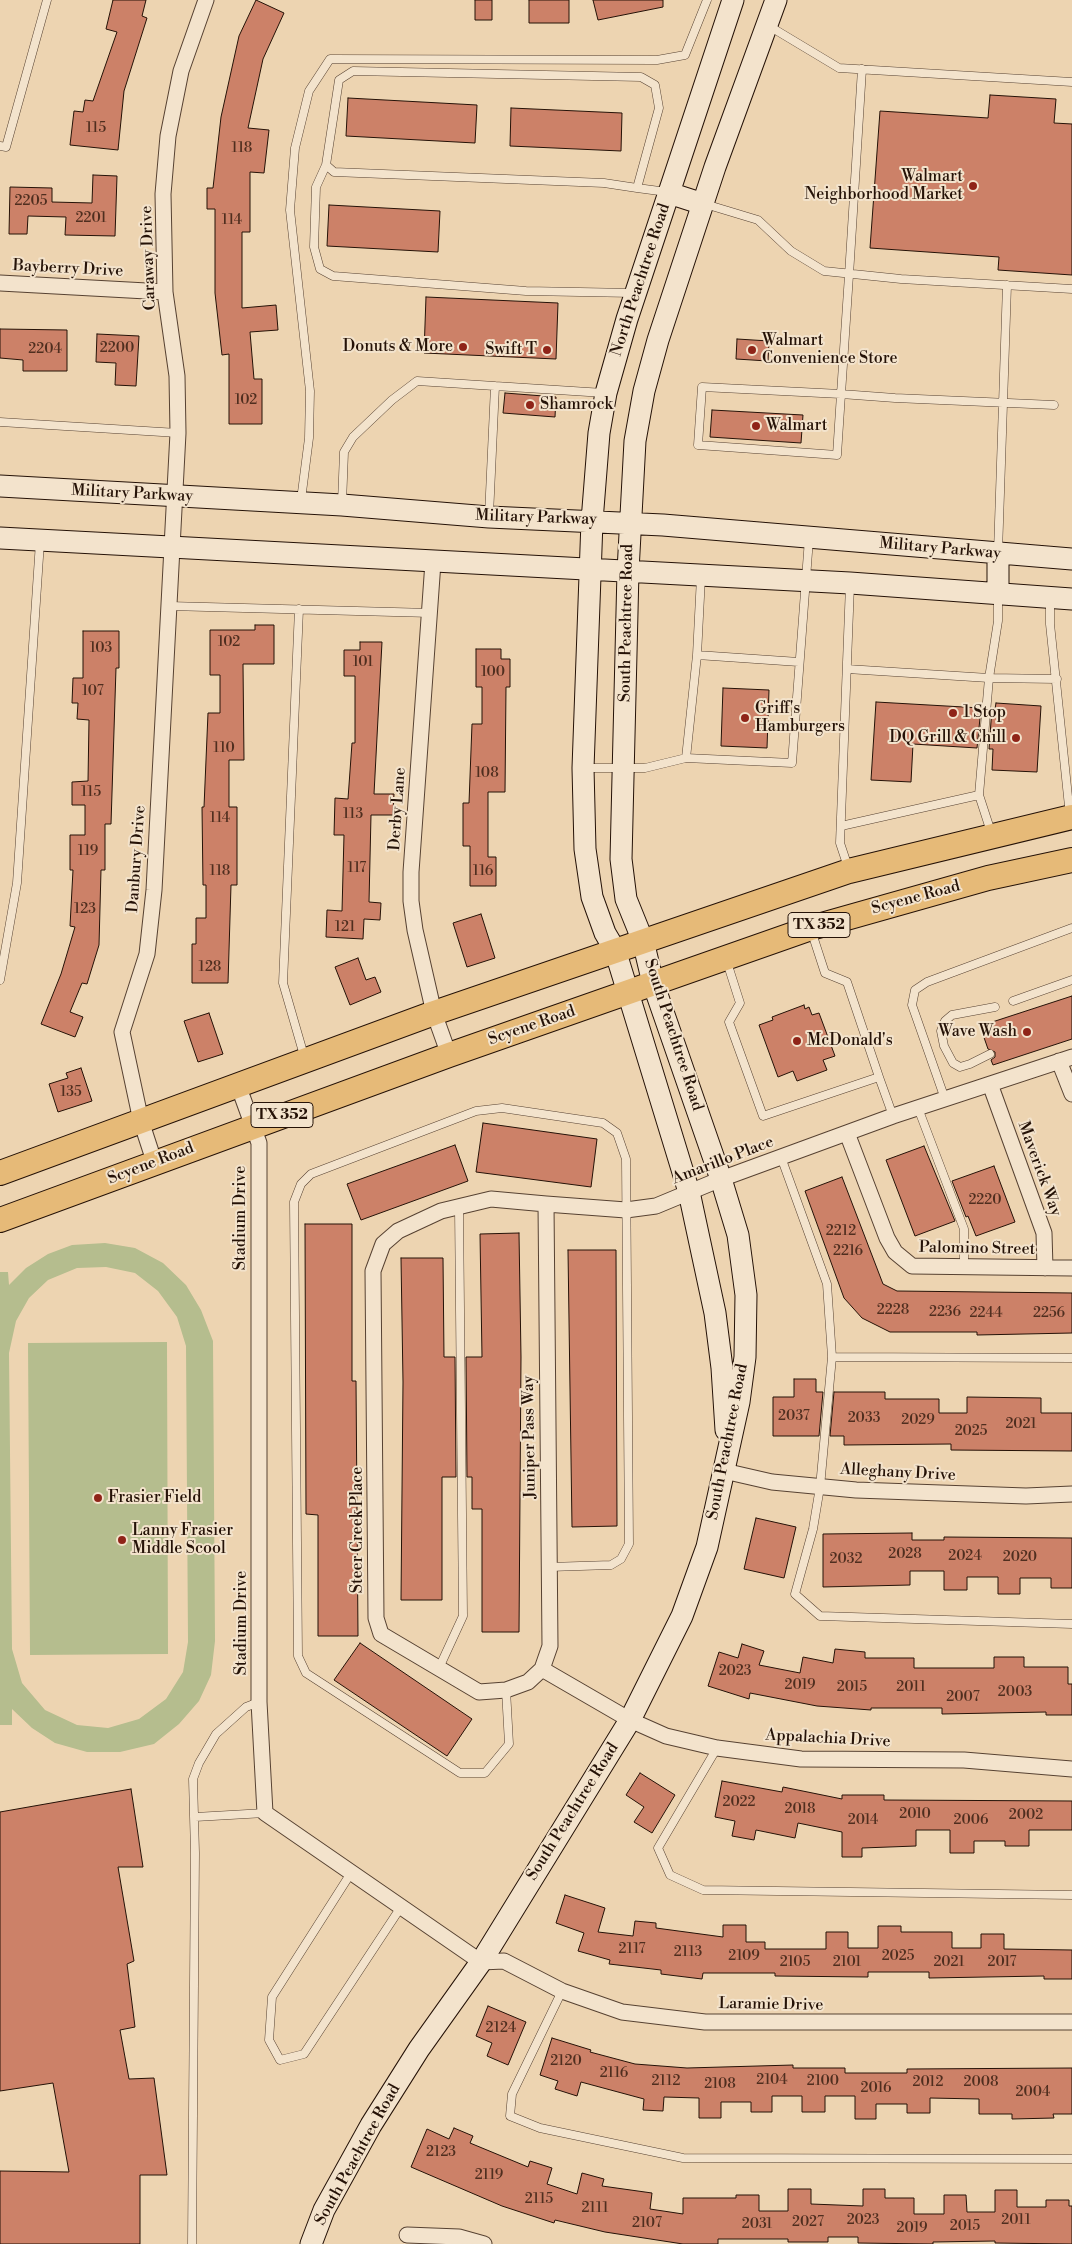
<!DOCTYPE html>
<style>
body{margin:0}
canvas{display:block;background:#edd4b1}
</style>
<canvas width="1072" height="2244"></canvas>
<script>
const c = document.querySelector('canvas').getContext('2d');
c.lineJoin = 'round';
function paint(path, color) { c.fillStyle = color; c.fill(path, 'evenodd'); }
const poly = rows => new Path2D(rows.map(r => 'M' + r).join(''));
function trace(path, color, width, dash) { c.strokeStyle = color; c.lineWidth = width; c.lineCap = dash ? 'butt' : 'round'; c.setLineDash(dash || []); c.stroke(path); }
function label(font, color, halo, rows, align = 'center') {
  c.font = font + ' "Libre Bodoni",serif'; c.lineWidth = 4; c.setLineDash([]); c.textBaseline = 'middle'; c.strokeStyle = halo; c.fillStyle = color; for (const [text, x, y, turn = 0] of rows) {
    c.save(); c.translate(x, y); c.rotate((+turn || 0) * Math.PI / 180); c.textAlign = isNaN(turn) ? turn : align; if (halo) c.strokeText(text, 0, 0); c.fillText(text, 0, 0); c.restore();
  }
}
paint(poly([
 [105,1243,135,1248,163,1263,186,1285,201,1310,213,1341,215,1641,211,1675,199,1701,179,1724,154,1744,120,1752,87,1752,55,1743,32,1728,12,1709,12,1725,0,1725,0,1272,8,1272,9,1285,26,1268,48,1254,72,1245],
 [106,1267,135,1273,158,1291,177,1317,186,1346,188,1642,183,1672,166,1699,139,1719,108,1728,77,1725,45,1710,22,1683,12,1649,9,1353,16,1321,29,1298,48,1280,77,1268],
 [167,1342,168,1654,30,1655,28,1343]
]), '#b5bd8e');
const building = poly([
 [113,0,146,0,142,16,147,18,124,91,118,150,70,145,74,111,83,112,85,100,93,101,117,32,106,29,113,0],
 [256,0,284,13,263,59,248,128,269,130,264,173,250,172,250,232,242,232,242,308,276,305,278,330,250,332,254,379,262,379,262,424,229,424,229,354,222,355,215,293,215,209,207,209,207,188,213,188,221,117,239,36,256,0],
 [475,0,492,0,492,20,475,20,475,0],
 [529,0,569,0,569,23,529,23,529,0],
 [593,0,663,0,663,7,598,20,593,0],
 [990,95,1056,99,1054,123,1072,124,1072,275,998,270,999,257,870,248,880,111,988,118,990,95],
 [348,98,477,105,475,143,346,136,348,98],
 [511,108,622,113,621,151,510,146,511,108],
 [93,175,117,176,115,236,65,235,66,217,28,216,27,234,9,234,10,187,52,188,52,202,92,203,93,175],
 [329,205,440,211,438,252,327,246,329,205],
 [426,297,558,303,556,359,424,353,426,297],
 [0,329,67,330,67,371,23,371,23,360,0,358,0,329],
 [97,334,139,336,136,386,115,385,116,363,96,362,97,334],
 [737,339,769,341,768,361,736,359,737,339],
 [505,393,556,397,555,417,503,413,505,393],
 [712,410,803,415,801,443,710,437,712,410],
 [255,625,274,625,274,664,243,664,244,760,229,760,229,807,237,807,237,885,231,885,228,983,192,983,192,944,196,944,196,918,206,918,206,885,203,885,202,807,204,807,208,713,220,713,220,675,210,675,210,630,255,630,255,625],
 [83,631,119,631,119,668,116,668,111,824,105,824,105,870,101,870,99,945,87,984,82,983,70,1012,83,1017,75,1037,41,1024,61,974,75,927,70,926,73,870,70,870,70,835,85,835,85,805,72,805,72,782,88,781,89,720,77,719,78,703,72,703,73,678,83,678,83,631],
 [360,642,382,642,374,794,394,794,393,815,371,815,369,902,381,903,380,920,364,919,363,939,326,937,327,910,342,911,344,835,334,835,335,798,348,799,352,743,355,743,355,676,344,676,344,650,360,650,360,642],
 [476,649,501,649,501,659,510,659,510,687,506,687,505,792,488,792,488,857,496,857,496,886,470,886,470,846,463,846,463,803,469,803,472,724,482,724,482,687,476,687,476,649],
 [723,688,769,690,767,748,721,746,723,688],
 [876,702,981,708,977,748,913,744,911,782,871,780,876,702],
 [996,703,1041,706,1037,772,992,770,993,749,989,749,992,708,995,709,996,703],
 [481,914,495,958,467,967,453,923,481,914],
 [358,958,366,980,375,977,381,992,350,1005,335,967,358,958],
 [1072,996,1072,1039,993,1065,991,1060,995,1057,995,1052,988,1049,980,1026,1072,996],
 [804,1005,805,1009,809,1007,812,1015,819,1013,835,1056,823,1060,827,1070,797,1081,793,1071,778,1077,759,1025,773,1020,772,1017,804,1005],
 [209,1013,223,1054,198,1062,184,1021,209,1013],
 [81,1068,92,1101,58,1112,49,1084,68,1078,66,1073,81,1068],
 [483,1123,597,1139,591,1187,476,1172,483,1123],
 [455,1145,468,1181,361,1220,347,1184,455,1145],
 [924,1146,955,1221,915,1236,886,1160,924,1146],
 [994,1166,1015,1222,976,1236,968,1216,966,1217,952,1181,994,1166],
 [842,1177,883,1284,897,1291,1072,1293,1072,1333,977,1335,977,1332,890,1332,862,1318,844,1298,805,1191,842,1177],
 [305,1224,352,1224,352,1381,356,1381,358,1636,318,1636,318,1515,306,1514,305,1224],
 [519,1233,521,1357,519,1632,482,1632,482,1509,472,1509,472,1477,467,1477,466,1357,482,1357,480,1234,519,1233],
 [568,1250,616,1250,617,1526,572,1527,568,1250],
 [401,1258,443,1258,444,1357,455,1357,456,1477,442,1477,442,1600,401,1600,403,1382,401,1258],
 [794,1379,816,1379,816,1392,823,1392,819,1436,773,1436,773,1397,794,1397,794,1379],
 [834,1392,885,1392,885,1399,939,1399,939,1413,967,1413,967,1397,1041,1398,1041,1413,1072,1413,1072,1451,951,1450,951,1444,844,1445,844,1436,830,1436,834,1392],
 [756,1518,796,1527,784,1578,744,1569,756,1518],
 [912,1533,912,1540,944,1540,944,1537,1072,1538,1072,1588,1051,1588,1051,1578,1020,1578,1020,1594,998,1594,998,1577,967,1577,967,1590,944,1590,944,1571,910,1571,910,1585,823,1587,823,1534,912,1533],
 [360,1643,472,1719,447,1756,334,1680,360,1643],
 [742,1644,764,1651,759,1665,800,1673,803,1657,833,1663,835,1649,865,1652,865,1658,914,1658,914,1668,994,1668,994,1657,1024,1657,1024,1667,1068,1667,1068,1684,1072,1684,1072,1715,1046,1715,1046,1712,942,1714,942,1708,871,1708,871,1710,817,1706,750,1693,749,1699,708,1686,719,1652,738,1658,742,1644],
 [640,1773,675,1795,652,1833,634,1822,644,1807,626,1795,640,1773],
 [722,1781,782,1792,783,1787,842,1799,842,1795,884,1795,884,1800,1072,1801,1072,1830,1029,1830,1029,1846,1005,1846,1005,1841,974,1841,974,1853,950,1853,950,1830,916,1830,916,1846,862,1848,862,1857,842,1857,842,1832,798,1823,795,1838,756,1830,754,1840,732,1836,735,1821,715,1817,722,1781],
 [131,1789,143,1867,118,1867,134,1961,127,1964,135,2027,120,2030,129,2079,154,2078,167,2175,140,2175,140,2244,0,2244,0,2171,69,2172,53,2083,0,2091,0,1812,131,1789],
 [565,1895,605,1908,598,1932,633,1936,635,1921,656,1923,656,1928,723,1937,723,1925,746,1925,746,1942,765,1942,765,1949,826,1949,826,1932,848,1932,848,1948,878,1948,878,1926,901,1926,901,1932,952,1932,952,1948,981,1948,981,1934,1004,1934,1004,1949,1072,1950,1072,1979,1044,1979,1044,1976,929,1978,929,1972,868,1972,868,1977,775,1976,775,1973,703,1973,702,1979,661,1974,661,1970,609,1964,610,1960,578,1951,584,1933,556,1923,565,1895],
 [488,2006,526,2022,508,2065,487,2056,492,2043,476,2036,488,2006],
 [552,2038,591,2050,590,2052,635,2064,687,2068,793,2065,793,2068,845,2068,845,2073,907,2073,907,2069,1072,2068,1072,2114,1053,2114,1054,2118,1012,2119,1012,2114,979,2114,979,2099,930,2098,930,2113,907,2113,907,2104,876,2104,876,2119,855,2119,855,2096,825,2096,825,2112,802,2112,802,2096,772,2096,772,2112,751,2112,751,2102,721,2102,721,2118,699,2118,699,2098,664,2097,663,2111,643,2110,644,2099,581,2082,577,2096,555,2089,558,2081,540,2075,552,2038],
 [454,2128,473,2136,470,2143,528,2167,530,2161,552,2168,547,2184,577,2194,582,2173,604,2179,602,2186,652,2193,650,2209,683,2214,683,2198,736,2198,736,2195,759,2195,759,2211,788,2211,788,2189,811,2189,811,2204,863,2206,863,2189,885,2189,885,2198,914,2198,914,2214,944,2214,944,2195,966,2195,967,2212,995,2212,995,2190,1017,2190,1017,2207,1046,2207,1046,2200,1069,2200,1069,2206,1072,2206,1072,2244,995,2243,995,2241,933,2242,933,2244,858,2243,858,2237,828,2237,828,2242,788,2242,788,2239,718,2239,718,2244,683,2244,605,2232,555,2220,554,2223,502,2206,411,2167,427,2129,449,2139,454,2128]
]);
paint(building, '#cc8168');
trace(building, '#251207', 1);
const service = poly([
 [769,26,839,68,1072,82],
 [862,69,849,275,841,394,837,455,698,445,702,387,841,394,895,398,1054,405],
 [0,146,6,147,47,0],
 [326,165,316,187,314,247,320,269,333,276,526,291,633,293],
 [637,188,659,108,655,85,641,77,353,71,339,80,326,165,334,172,604,183,637,188,667,192],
 [705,204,758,220,791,251,824,271,901,279,1072,289],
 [0,422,178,433],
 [301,500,309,438,310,391,290,210,295,148,309,91,330,59,657,60,685,55,707,0],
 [342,503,344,452,353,437,392,400,417,381,604,393],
 [489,515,495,386],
 [998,552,1007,285],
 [1050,598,1050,624,1070,816],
 [169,606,431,613],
 [299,609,283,983,305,1059],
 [697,655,799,662],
 [847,669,989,678,1057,679],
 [686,758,697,655,701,577],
 [585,768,645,768,686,758,792,763,809,539],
 [979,795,989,678,998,621,998,596],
 [841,826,979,795,992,835],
 [848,867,840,843,850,585],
 [726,959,740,1003,729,1022,763,1116,879,1077,847,982,825,973,811,930],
 [0,980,17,883,40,542],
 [1013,1001,1072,980],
 [990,1054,970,1064,960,1067,953,1063,944,1046,941,1031,945,1021,952,1015,995,1007],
 [879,1077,893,1116],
 [945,1099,912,1005,915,990,927,982,1072,928],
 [918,1108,964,1229,964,1267],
 [781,1157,827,1284,832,1357],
 [1072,1358,832,1357,820,1487,813,1529,795,1594,820,1616,1072,1624],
 [439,1668,463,1616,459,1207],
 [506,1690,509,1744,485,1773,460,1773,306,1673,298,1656,294,1202,301,1184,311,1174,476,1111,502,1108,603,1123,617,1133,626,1159,629,1544,621,1559,611,1565,549,1567],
 [717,1748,658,1848,670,1875,703,1890,1072,1895],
 [195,1817,265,1813],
 [351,1873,272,1997,269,2040,280,2060,304,2054,401,1907],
 [562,1991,512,2094,510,2116,540,2128,683,2158,1072,2159],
 [192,2244,195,1853,193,1779,199,1763,216,1734,246,1707,259,1702]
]);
const minor = poly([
 [0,283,165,292],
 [433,562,411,872,411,901,415,930,434,1013,449,1055],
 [1059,1061,1072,1094],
 [990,1084,1044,1233,1045,1268],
 [238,1085,259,1143,259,1702,265,1813,481,1962,504,1961,562,1991,622,2012,705,2022,1072,2022],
 [847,1133,887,1238,895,1252,912,1266,1072,1268],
 [155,1164,141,1121,122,1032,147,954,154,890,178,433,177,376,165,292,163,194,168,136,181,71,206,0],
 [546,1204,550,1646,542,1669,528,1682,506,1690,479,1692,381,1634,376,1618,373,1271,383,1244,398,1231,441,1211,491,1199,546,1204,626,1210,656,1206,721,1179,893,1116,1072,1057],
 [724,1471,772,1482,856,1490,1026,1496,1072,1494],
 [542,1669,630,1720,666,1736,717,1748,801,1759,964,1760,1072,1769],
 [407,2235,459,2237,484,2244]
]);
const secondary = poly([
 [669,193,703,204],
 [0,486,342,505,489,517,663,525,1072,559],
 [0,538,850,583,1072,599],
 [998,554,998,594],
 [726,1430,722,1368,715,1313,689,1192,615,950,605,933,592,897,585,849,583,768,592,521,599,433,606,393,627,319,733,0],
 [311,2244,324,2210,371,2125,419,2049,481,1962,630,1720,682,1616,707,1547,739,1402,745,1357,746,1295,738,1235,721,1179,653,983,643,941,626,899,621,859,628,571,635,441,644,391,658,340,715,167,776,0]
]);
const primary = poly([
 [0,1173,434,1013,849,871,1072,817],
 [0,1220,449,1055,811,928,988,878,1072,860]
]);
trace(service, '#574232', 9);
trace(minor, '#574232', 17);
trace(secondary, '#251207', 23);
trace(primary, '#251207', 26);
trace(service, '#f3e3cc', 8);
trace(minor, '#f3e3cc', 15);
trace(secondary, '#f3e3cc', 21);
trace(primary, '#e6ba78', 24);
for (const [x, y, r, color] of [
 [973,186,5,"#8f2418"],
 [463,347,5,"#8f2418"],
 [547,350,5,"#8f2418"],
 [752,350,5,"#8f2418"],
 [530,405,5,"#8f2418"],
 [756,426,5,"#8f2418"],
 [953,713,5,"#8f2418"],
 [745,718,5,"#8f2418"],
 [1016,738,5,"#8f2418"],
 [1027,1032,5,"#8f2418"],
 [797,1041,5,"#8f2418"],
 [98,1498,5,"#8f2418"],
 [122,1540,5,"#8f2418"]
]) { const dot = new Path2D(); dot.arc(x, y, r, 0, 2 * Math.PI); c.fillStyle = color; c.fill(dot); trace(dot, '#f3e3cc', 2); }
label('14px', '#4f2e1f', null, [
 ["115",96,129],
 ["118",242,149],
 ["2205",31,202],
 ["2201",91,219],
 ["114",232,221],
 ["2200",117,349],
 ["2204",45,350],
 ["102",246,401],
 ["102",229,643],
 ["103",101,649],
 ["101",363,663],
 ["100",493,673],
 ["107",93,692],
 ["110",224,749],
 ["108",487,774],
 ["115",91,793],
 ["113",353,815],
 ["114",220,819],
 ["119",88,852],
 ["117",357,869],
 ["118",220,872],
 ["116",483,872],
 ["123",85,910],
 ["121",345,928],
 ["128",210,968],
 ["135",71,1093],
 ["2220",985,1201],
 ["2212",841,1232],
 ["2216",848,1252],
 ["2228",893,1311],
 ["2236",945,1313],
 ["2244",986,1314],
 ["2256",1049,1314],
 ["2037",794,1417],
 ["2033",864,1419],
 ["2029",918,1421],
 ["2021",1021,1425],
 ["2025",971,1432],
 ["2028",905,1555],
 ["2024",965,1557],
 ["2020",1020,1558],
 ["2032",846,1560],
 ["2023",735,1672],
 ["2019",800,1686],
 ["2015",852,1688],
 ["2011",911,1688],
 ["2003",1015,1693],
 ["2007",963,1698],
 ["2022",739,1803],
 ["2018",800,1810],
 ["2010",915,1815],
 ["2002",1026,1816],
 ["2014",863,1821],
 ["2006",971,1821],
 ["2117",632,1950],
 ["2113",688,1953],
 ["2109",744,1957],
 ["2025",898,1957],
 ["2105",795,1963],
 ["2101",847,1963],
 ["2021",949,1963],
 ["2017",1002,1963],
 ["2124",501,2029],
 ["2120",566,2062],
 ["2116",614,2074],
 ["2104",772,2081],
 ["2112",666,2082],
 ["2100",823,2082],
 ["2012",928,2083],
 ["2008",981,2083],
 ["2108",720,2085],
 ["2016",876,2089],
 ["2004",1033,2093],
 ["2123",441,2153],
 ["2119",489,2176],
 ["2115",539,2200],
 ["2111",595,2209],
 ["2023",863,2221],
 ["2011",1016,2221],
 ["2027",808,2223],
 ["2107",647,2224],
 ["2031",757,2225],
 ["2015",965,2227],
 ["2019",912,2229]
]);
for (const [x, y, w] of [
 [819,925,62],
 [282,1115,62]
]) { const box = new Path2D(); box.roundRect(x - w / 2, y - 12.5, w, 25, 4); c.fillStyle = '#f3e3cc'; c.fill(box); trace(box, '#251207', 1); }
label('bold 15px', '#251207', null, [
 ["TX 352",819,925],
 ["TX 352",282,1115]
]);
label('16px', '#251207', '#f3e3cc', [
 ["Walmart",963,177,"right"],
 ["Neighborhood Market",963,195,"right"],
 ["Walmart",762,341],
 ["Convenience Store",762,359],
 ["Donuts & More",453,347,"right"],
 ["Swift T",537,350,"right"],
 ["Shamrock",540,405],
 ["Walmart",766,426],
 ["Griff's",755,709],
 ["Hamburgers",755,727],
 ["1 Stop",963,713],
 ["DQ Grill & Chill",1006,738,"right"],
 ["Wave Wash",1017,1032,"right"],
 ["McDonald's",807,1041],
 ["Frasier Field",108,1498],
 ["Lanny Frasier",132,1531],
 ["Middle Scool",132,1549]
], 'left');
label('16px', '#251207', '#f3e3cc', [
 ["Caraway Drive",149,258,-92],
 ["Bayberry Drive",68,269,3],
 ["North Peachtree Road",641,280,-72],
 ["Military Parkway",132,494,3],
 ["Military Parkway",536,518,2],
 ["Military Parkway",940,549,5],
 ["South Peachtree Road",627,623,-89],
 ["Derby Lane",398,809,-86],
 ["Danbury Drive",137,859,-86],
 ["Scyene Road",916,898,-15],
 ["Scyene Road",532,1026,-19],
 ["South Peachtree Road",673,1035,72],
 ["Amarillo Place",723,1161,-21],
 ["Scyene Road",151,1164,-21],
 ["Maverick Way",1039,1169,70],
 ["Stadium Drive",241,1218,-90],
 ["Palomino Street",977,1249,1],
 ["Juniper Pass Way",530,1437,-91],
 ["South Peachtree Road",728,1442,-79],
 ["Alleghany Drive",898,1473,3],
 ["Steer Creek Place",358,1530,-90],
 ["Stadium Drive",242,1623,-90],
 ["Appalachia Drive",828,1739,3],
 ["South Peachtree Road",573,1812,-58],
 ["Laramie Drive",771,2005,1],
 ["South Peachtree Road",358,2155,-61]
]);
</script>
